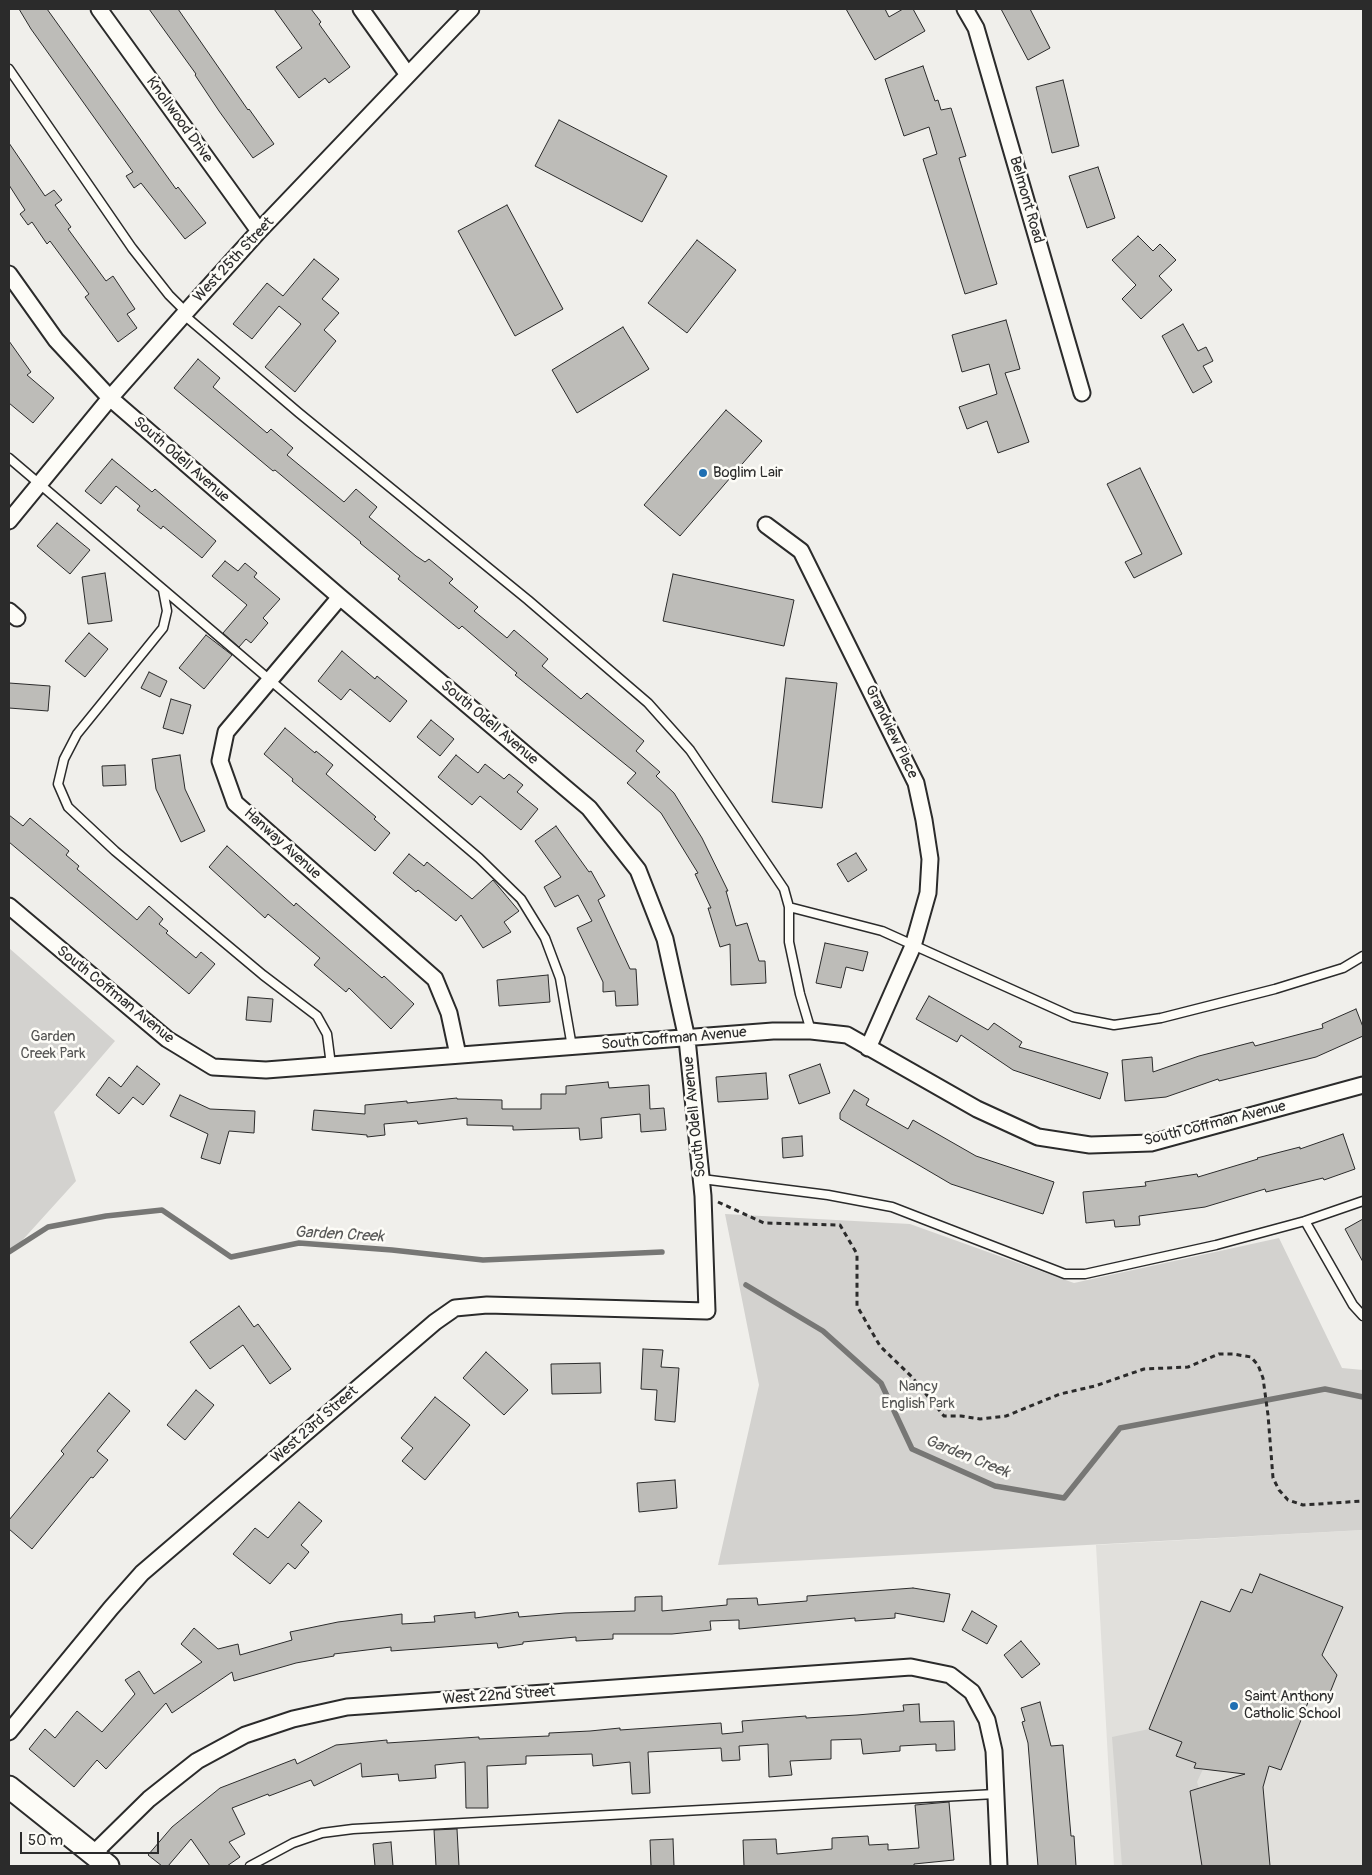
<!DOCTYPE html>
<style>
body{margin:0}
#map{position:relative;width:1372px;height:1875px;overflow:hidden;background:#f0efeb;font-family:Pangolin,sans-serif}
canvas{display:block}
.frame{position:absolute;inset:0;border:10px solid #2b2b2b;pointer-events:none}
.scale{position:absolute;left:20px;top:1832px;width:139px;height:22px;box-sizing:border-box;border:2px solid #2b2b2b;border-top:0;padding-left:6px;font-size:15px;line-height:18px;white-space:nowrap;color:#2b2b2b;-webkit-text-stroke:4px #fdfcf7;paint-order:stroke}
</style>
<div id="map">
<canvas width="1372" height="1875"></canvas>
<div class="frame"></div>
<div class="scale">50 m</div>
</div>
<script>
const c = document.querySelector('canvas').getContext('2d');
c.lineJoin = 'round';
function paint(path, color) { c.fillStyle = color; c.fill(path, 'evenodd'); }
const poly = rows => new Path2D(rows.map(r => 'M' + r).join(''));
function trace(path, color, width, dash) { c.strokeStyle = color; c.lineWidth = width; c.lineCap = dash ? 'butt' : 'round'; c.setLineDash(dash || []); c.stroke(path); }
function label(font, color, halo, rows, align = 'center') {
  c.font = font + ' Pangolin,sans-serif'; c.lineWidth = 5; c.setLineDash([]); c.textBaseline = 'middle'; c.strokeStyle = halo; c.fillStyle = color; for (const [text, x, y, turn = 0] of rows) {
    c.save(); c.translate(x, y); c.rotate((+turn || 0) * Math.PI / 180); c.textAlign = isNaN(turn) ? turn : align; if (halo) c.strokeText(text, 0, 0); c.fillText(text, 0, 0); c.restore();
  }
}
paint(poly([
 [1363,1530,1363,1866,1114,1866,1096,1545]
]), '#e1e0dc');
paint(poly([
 [9,948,115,1041,54,1112,76,1181,9,1255],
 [725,1214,910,1224,1074,1283,1279,1238,1342,1368,1363,1370,1363,1530,718,1565,759,1385],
 [1149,1729,1182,1742,1176,1756,1196,1763,1203,1769,1197,1782,1199,1788,1190,1791,1202,1866,1122,1866,1112,1737]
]), '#d3d2cf');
trace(poly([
 [9,1252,48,1227,106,1216,162,1210,231,1257,299,1243,392,1250,483,1260,662,1252],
 [746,1285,823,1331,881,1383,912,1449,995,1486,1064,1498,1120,1428,1325,1389,1363,1397]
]), '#777775', 5.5);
const building = poly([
 [19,9,47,9,176,189,178,187,206,223,185,239,141,183,134,188,126,176,133,172,31,29,19,9],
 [149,9,178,9,248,110,249,109,274,144,253,158,219,111,195,75,196,74,149,9],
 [274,9,311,9,321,22,319,24,350,67,329,83,325,78,299,98,276,67,302,48,274,9],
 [846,9,885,9,889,17,903,9,913,9,925,31,875,60,846,9],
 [1001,9,1030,9,1050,48,1028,60,1001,9],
 [923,66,935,101,938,100,941,110,951,108,966,156,959,158,997,284,965,294,923,159,937,154,929,127,904,136,885,79,923,66],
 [1063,80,1079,146,1052,153,1036,87,1063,80],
 [559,120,667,176,642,222,535,166,559,120],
 [9,143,45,196,54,190,62,200,55,205,71,227,68,229,106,281,113,276,135,309,127,314,137,328,118,342,85,297,89,294,50,241,47,244,32,222,28,225,20,214,25,210,9,185,9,143],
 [1098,167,1115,218,1087,228,1069,176,1098,167],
 [507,205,563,309,515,336,458,231,507,205],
 [1138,236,1153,251,1160,244,1176,260,1159,276,1172,290,1141,319,1122,299,1136,285,1112,260,1138,236],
 [697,240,736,270,687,333,648,303,697,240],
 [314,259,339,279,322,299,339,313,324,330,336,341,295,392,265,367,301,324,279,306,252,339,233,324,267,283,283,296,314,259],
 [1006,320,1020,369,1005,373,1029,442,998,453,987,421,967,429,959,407,997,394,989,364,962,372,952,335,1006,320],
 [1183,324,1198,351,1206,347,1213,361,1203,366,1212,382,1193,393,1162,336,1183,324],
 [623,327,649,369,577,413,552,370,623,327],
 [9,341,31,372,27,375,54,398,33,423,9,403,9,341],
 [198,359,220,378,213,387,267,433,271,429,293,448,287,455,344,502,356,489,377,507,369,517,416,556,425,562,429,559,453,579,449,583,478,607,474,611,507,638,514,630,548,659,542,666,581,699,587,693,644,741,636,751,660,772,656,776,674,793,702,838,728,891,726,891,736,926,747,923,759,961,765,961,766,983,731,985,730,944,720,947,708,908,711,908,695,874,698,873,661,813,627,783,636,773,515,675,517,673,462,626,459,629,398,579,400,576,360,543,361,542,275,470,273,471,174,388,198,359],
 [726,410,762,441,680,536,644,505,726,410],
 [112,459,152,492,155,489,216,541,202,558,163,526,161,529,137,510,140,506,116,486,101,504,85,491,112,459],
 [1140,468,1182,554,1134,578,1125,562,1142,554,1107,484,1140,468],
 [57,523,90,550,70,574,37,546,57,523],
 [225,561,238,571,245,563,257,573,254,577,280,599,263,618,268,623,251,643,246,639,239,647,223,633,247,605,212,576,225,561],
 [105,573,112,621,88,624,82,577,105,573],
 [673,574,794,600,784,646,663,621,673,574],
 [89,633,108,649,85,677,65,661,89,633],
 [206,635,232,655,204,689,179,668,206,635],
 [342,651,375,679,377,676,407,701,390,722,350,689,341,700,318,681,342,651],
 [149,672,167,681,160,697,141,688,149,672],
 [786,678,837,683,822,808,772,802,786,678],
 [9,683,50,686,48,711,9,708,9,683],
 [171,699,191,705,183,734,163,728,171,699],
 [431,720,454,739,440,756,417,737,431,720],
 [285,728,315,753,316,751,333,765,326,774,376,817,374,819,390,833,375,851,292,781,293,779,264,754,285,728],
 [180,755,185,789,205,831,181,842,156,789,152,759,180,755],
 [456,755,478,773,485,764,504,779,509,774,523,785,517,792,538,809,521,830,480,796,472,805,438,777,456,755],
 [125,765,126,785,103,786,102,766,125,765],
 [9,815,23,826,30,818,69,851,66,855,79,866,77,869,137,920,149,906,163,919,159,924,168,931,166,933,196,958,201,952,215,964,189,994,9,842,9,815],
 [556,826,589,872,591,871,605,896,598,900,630,969,636,969,638,1005,616,1006,615,991,603,992,603,982,577,928,592,921,578,895,555,907,544,887,561,877,535,841,556,826],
 [227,846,294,906,296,903,382,978,384,976,414,1004,391,1029,349,988,346,992,314,965,320,958,268,914,265,918,209,867,227,846],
 [856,853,867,870,848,882,837,864,856,853],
 [409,854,424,866,427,862,472,899,493,880,519,911,504,922,511,932,483,948,461,915,456,921,418,890,416,892,393,873,409,854],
 [825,943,868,952,863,971,846,967,841,988,816,983,825,943],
 [548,975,550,1002,499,1006,497,980,548,975],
 [929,996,988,1030,994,1023,1022,1042,1019,1047,1108,1073,1100,1099,1013,1070,961,1035,957,1042,916,1019,929,996],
 [248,997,273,999,271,1022,246,1020,248,997],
 [1356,1009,1363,1027,1363,1036,1316,1057,1219,1081,1218,1079,1166,1097,1125,1101,1122,1060,1152,1057,1153,1072,1199,1056,1253,1042,1255,1046,1323,1028,1322,1024,1356,1009],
 [820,1064,830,1093,799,1104,789,1075,820,1064],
 [137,1066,160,1084,143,1105,133,1097,119,1114,96,1095,109,1077,121,1087,137,1066],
 [766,1073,768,1099,718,1102,716,1077,766,1073],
 [608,1082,609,1088,649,1085,650,1109,664,1108,666,1130,641,1132,640,1114,601,1118,602,1138,580,1140,579,1128,513,1130,513,1126,467,1125,467,1118,418,1124,417,1121,384,1124,385,1135,367,1137,367,1135,312,1130,314,1110,365,1114,365,1105,407,1101,407,1103,457,1098,457,1099,502,1100,502,1109,541,1109,541,1094,566,1094,566,1086,608,1082],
 [854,1090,869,1099,866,1105,908,1129,913,1120,976,1156,1054,1182,1043,1214,951,1184,840,1119,840,1113,854,1090],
 [180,1095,210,1109,255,1111,254,1133,229,1131,220,1164,201,1158,208,1134,170,1116,180,1095],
 [1343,1134,1355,1169,1324,1180,1323,1178,1266,1192,1265,1189,1205,1207,1139,1216,1140,1225,1115,1227,1114,1220,1086,1223,1083,1192,1146,1186,1145,1182,1197,1174,1198,1177,1258,1159,1257,1158,1300,1147,1300,1149,1343,1134],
 [802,1136,803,1156,783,1158,782,1138,802,1136],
 [1363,1219,1363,1262,1345,1229,1363,1219],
 [239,1306,254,1327,258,1324,291,1369,270,1384,243,1345,210,1369,190,1342,239,1306],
 [643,1349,663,1350,661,1367,679,1368,675,1422,655,1420,657,1390,641,1389,643,1349],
 [486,1352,528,1390,504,1415,463,1378,486,1352],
 [600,1363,601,1393,552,1394,551,1364,600,1363],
 [196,1390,214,1405,185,1440,167,1425,196,1390],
 [109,1393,130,1411,97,1451,108,1460,93,1478,91,1477,32,1549,9,1529,9,1520,64,1454,61,1451,109,1393],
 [435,1397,470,1425,425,1480,402,1461,413,1448,401,1438,435,1397],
 [675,1480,677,1508,639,1512,637,1483,675,1480],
 [299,1502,322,1521,301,1545,309,1552,295,1569,288,1563,270,1584,233,1554,255,1528,268,1538,299,1502],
 [1260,1574,1343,1607,1322,1655,1337,1675,1329,1695,1309,1700,1281,1770,1269,1766,1263,1787,1270,1866,1202,1866,1190,1791,1245,1774,1194,1768,1196,1763,1176,1756,1182,1742,1149,1729,1201,1601,1230,1612,1241,1589,1252,1593,1260,1574],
 [913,1588,950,1594,944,1622,895,1613,895,1618,855,1621,855,1618,739,1629,739,1620,710,1621,711,1630,672,1634,613,1634,613,1639,576,1641,576,1637,523,1642,523,1644,498,1648,497,1643,391,1651,391,1647,334,1654,334,1656,296,1663,234,1681,232,1672,172,1713,166,1703,106,1769,97,1760,74,1787,29,1749,45,1729,55,1738,77,1711,102,1732,135,1694,125,1680,139,1671,154,1694,202,1662,181,1644,194,1628,218,1649,238,1644,240,1655,292,1640,290,1632,338,1622,402,1614,402,1624,435,1622,434,1616,475,1612,475,1618,518,1612,519,1617,565,1613,635,1611,635,1597,662,1596,662,1611,727,1605,727,1599,757,1598,758,1605,807,1601,807,1596,913,1588],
 [972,1611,997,1626,987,1644,962,1630,972,1611],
 [1021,1641,1040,1664,1022,1678,1004,1655,1021,1641],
 [1040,1702,1051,1746,1063,1745,1071,1836,1074,1836,1076,1866,1038,1866,1028,1743,1022,1722,1025,1721,1021,1708,1040,1702],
 [919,1704,920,1722,954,1721,955,1750,936,1751,936,1744,900,1746,900,1751,863,1754,861,1739,831,1740,831,1759,790,1761,792,1775,769,1777,768,1744,739,1746,740,1760,722,1761,721,1748,648,1752,650,1793,632,1794,630,1762,593,1766,592,1754,526,1756,526,1764,487,1766,488,1808,466,1808,465,1762,435,1765,436,1778,399,1781,398,1774,362,1777,361,1763,314,1786,311,1780,269,1796,268,1794,232,1808,245,1834,229,1842,240,1857,227,1866,210,1866,191,1839,168,1866,162,1866,148,1855,172,1827,220,1788,295,1759,297,1764,336,1745,387,1740,387,1743,479,1737,479,1739,549,1736,549,1733,590,1731,620,1728,620,1730,721,1723,722,1734,743,1732,742,1721,806,1716,806,1718,857,1715,904,1711,903,1705,919,1704],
 [949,1802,954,1860,914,1864,914,1866,744,1866,743,1840,776,1839,777,1854,832,1849,832,1838,868,1836,869,1845,888,1844,888,1850,919,1848,915,1805,949,1802],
 [457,1829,459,1866,436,1866,434,1830,457,1829],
 [673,1839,674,1866,651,1866,650,1840,673,1839],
 [391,1842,393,1866,375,1866,373,1844,391,1842]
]);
paint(building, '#bdbcb8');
trace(building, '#2b2b2b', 1);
const lane = poly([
 [9,69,132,248,169,295,186,312],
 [184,315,299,413,528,600,648,703,690,750,784,889,789,907,789,942,800,994,811,1031],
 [9,458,479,858,521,899,545,938,560,978,572,1047],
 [163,590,167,611,163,628,77,734,64,759,58,784,68,807,115,851,263,975,317,1016,327,1034,331,1065],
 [789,907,882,931,1073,1017,1114,1025,1161,1018,1275,989,1343,968,1363,956],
 [702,1179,828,1195,892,1207,1065,1274,1085,1274,1216,1245,1305,1221,1363,1201],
 [1305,1221,1353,1305,1363,1316],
 [250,1866,293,1843,322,1833,353,1829,995,1794]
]);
const street = poly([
 [99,9,259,231],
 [361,9,408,75],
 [965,9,976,28,1082,393],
 [9,274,56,340,110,398,340,597,589,808,638,870,665,939,687,1039,703,1196,707,1311,487,1305,455,1308,435,1322,142,1573,111,1608,9,1732],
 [9,521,110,398,186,312,259,231,471,9],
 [766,525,801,551,916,783,924,820,930,859,928,893,913,946,868,1048],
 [340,597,226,732,220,761,235,803,435,979,449,1013,458,1055],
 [9,611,17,618],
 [9,906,167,1039,213,1067,266,1070,773,1031,811,1031,847,1035,977,1109,1038,1137,1090,1145,1151,1143,1363,1085],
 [93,1854,149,1799,197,1761,245,1735,293,1719,347,1707,911,1667,950,1675,972,1692,987,1720,994,1751,999,1866]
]);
const secondary = poly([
 [9,1787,108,1866]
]);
trace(lane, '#2b2b2b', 11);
trace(street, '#2b2b2b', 19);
trace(secondary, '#2b2b2b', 25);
trace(poly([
 [718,1202,764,1223,840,1225,857,1254,857,1306,880,1346,912,1377,944,1416,961,1416,980,1419,1006,1416,1060,1394,1095,1386,1144,1369,1188,1367,1219,1354,1233,1354,1251,1357,1258,1365,1263,1378,1268,1415,1273,1478,1279,1490,1288,1500,1303,1505,1363,1501]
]), '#2b2b2b', 3, [5, 4]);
trace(lane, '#fdfcf7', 8);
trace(street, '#fdfcf7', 15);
trace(secondary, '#fdfcf7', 21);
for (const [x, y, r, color] of [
 [703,473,5,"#1f6fb2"],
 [1234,1706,5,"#1f6fb2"]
]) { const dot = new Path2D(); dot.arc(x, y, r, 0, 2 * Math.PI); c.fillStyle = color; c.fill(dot); trace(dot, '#fdfcf7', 2); }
label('15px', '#2b2b2b', '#fdfcf7', [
 ["Knollwood Drive",179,120,54],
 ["Belmont Road",1026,200,74],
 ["West 25th Street",234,260,-47],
 ["South Odell Avenue",181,460,41],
 ["South Odell Avenue",489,723,40],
 ["Grandview Place",891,732,64],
 ["Hanway Avenue",282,844,42],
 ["South Coffman Avenue",115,995,39],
 ["South Coffman Avenue",674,1039,-5],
 ["South Odell Avenue",695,1117,-96],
 ["South Coffman Avenue",1215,1124,-14],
 ["West 23rd Street",315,1425,-41],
 ["West 22nd Street",499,1696,-4]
]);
label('15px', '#2b2b2b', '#fdfcf7', [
 ["Boglim Lair",713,473],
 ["Saint Anthony",1244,1697],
 ["Catholic School",1244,1714]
], 'left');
label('15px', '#555554', '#fdfcf7', [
 ["Garden",53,1037],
 ["Creek Park",53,1054],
 ["Nancy",918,1387],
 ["English Park",918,1404]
]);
label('italic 16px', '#575756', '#fdfcf7', [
 ["Garden Creek",339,1235,3],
 ["Garden Creek",967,1457,22]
]);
</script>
